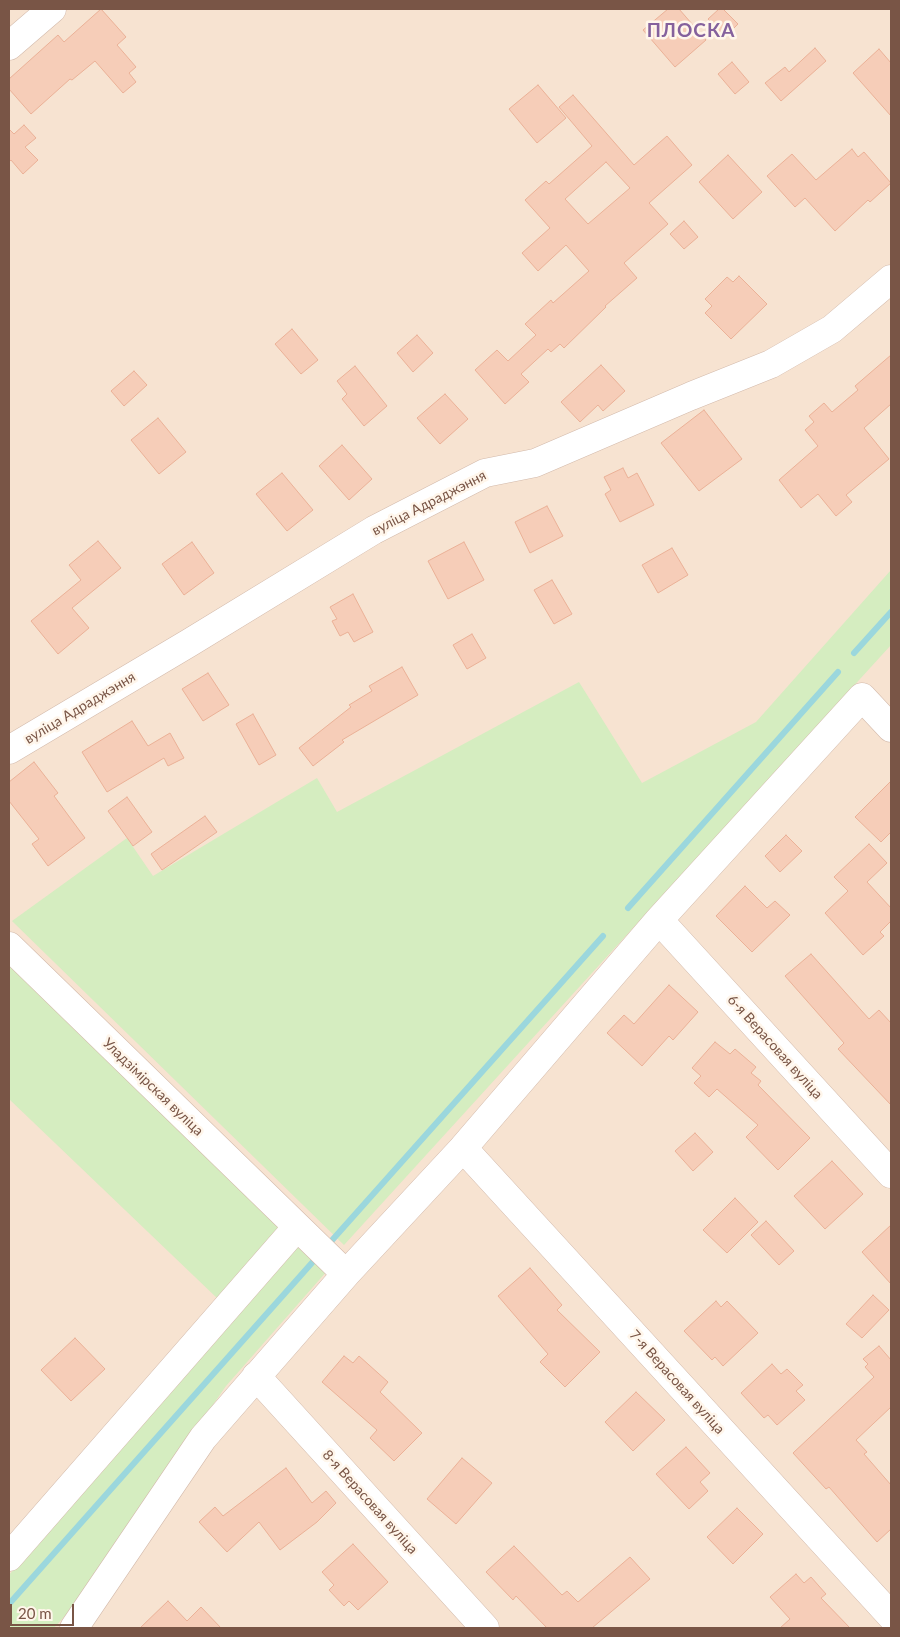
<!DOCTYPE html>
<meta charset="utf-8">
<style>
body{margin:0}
#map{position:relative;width:900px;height:1637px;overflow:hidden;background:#fef2e3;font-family:Lato,sans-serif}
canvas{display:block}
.frame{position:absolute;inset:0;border:10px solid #795546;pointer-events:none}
.scale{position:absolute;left:10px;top:1604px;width:64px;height:22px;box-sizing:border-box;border:2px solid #795546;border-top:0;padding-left:6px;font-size:15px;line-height:18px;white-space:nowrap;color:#795546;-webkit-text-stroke:4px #fff6eb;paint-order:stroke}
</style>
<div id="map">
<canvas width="900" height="1637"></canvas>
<div class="frame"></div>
<div class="scale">20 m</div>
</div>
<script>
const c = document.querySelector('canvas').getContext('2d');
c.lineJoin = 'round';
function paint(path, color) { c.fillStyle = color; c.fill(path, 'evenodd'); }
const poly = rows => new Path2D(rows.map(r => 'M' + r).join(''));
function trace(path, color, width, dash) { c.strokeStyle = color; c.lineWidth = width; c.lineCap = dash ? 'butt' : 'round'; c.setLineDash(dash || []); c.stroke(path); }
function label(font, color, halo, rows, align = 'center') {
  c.font = font + ' Lato,sans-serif'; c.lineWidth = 5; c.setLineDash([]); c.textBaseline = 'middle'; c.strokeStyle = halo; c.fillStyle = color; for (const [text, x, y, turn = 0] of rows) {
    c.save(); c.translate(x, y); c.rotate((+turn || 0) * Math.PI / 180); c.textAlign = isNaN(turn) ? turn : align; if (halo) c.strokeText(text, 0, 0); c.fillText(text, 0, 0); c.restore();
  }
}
paint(poly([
 [9,9,891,9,891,1628,9,1628]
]), '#f7e3d1');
paint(poly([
 [891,570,891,645,344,1245,12,921,127,838,153,876,317,778,337,812,579,682,642,783,756,722],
 [9,961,282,1224,218,1299,9,1099],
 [300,1243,327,1271,226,1386,73,1607,54,1628,9,1628,9,1575]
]), '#d5edc0');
trace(poly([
 [854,653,891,612],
 [628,908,838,672],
 [326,1247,603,936],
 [9,1604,318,1256]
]), '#9bd7dd', 6);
const building = poly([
 [101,9,126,37,117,45,136,67,129,73,136,82,123,93,95,61,72,80,70,79,31,114,9,89,9,79,58,35,64,42,101,9],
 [668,9,679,9,706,40,675,67,643,30,668,9],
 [719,9,723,9,738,24,725,37,708,19,719,9],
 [815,48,826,61,781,101,765,83,785,67,789,72,815,48],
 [879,49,891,63,891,116,853,73,879,49],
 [732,62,749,82,735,94,718,74,732,62],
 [538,85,566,118,537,143,509,109,538,85],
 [573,95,634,165,667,136,692,165,649,203,668,224,624,263,637,278,605,306,606,307,564,348,560,344,551,352,548,349,521,374,529,382,505,404,475,370,497,350,508,361,536,335,525,324,551,300,553,303,589,271,566,245,538,271,522,253,550,228,525,200,546,181,549,184,592,146,559,107,573,95],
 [606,162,630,188,588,224,565,199,606,162],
 [24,125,36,138,25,147,38,160,23,174,11,160,9,162,9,129,14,134,24,125],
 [852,149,858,157,864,152,891,183,870,202,868,200,835,231,805,198,795,207,767,176,792,154,816,180,852,149],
 [728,155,762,192,733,219,699,182,728,155],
 [684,221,698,237,684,249,670,234,684,221],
 [739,276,767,304,731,339,705,313,712,306,705,299,727,277,733,282,739,276],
 [292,329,318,360,301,374,275,344,292,329],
 [417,335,433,353,413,372,397,353,417,335],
 [891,355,891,404,864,428,889,459,846,495,852,502,836,516,818,494,801,508,779,480,818,446,805,430,814,422,809,416,824,403,832,412,858,390,855,386,891,355],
 [601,365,625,391,603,411,598,405,580,422,561,402,601,365],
 [355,366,387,406,364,426,342,399,347,394,337,381,355,366],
 [134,371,147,385,124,406,111,391,134,371],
 [445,394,468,419,440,444,417,418,445,394],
 [704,410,742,459,699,491,661,443,704,410],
 [158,418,186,452,159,474,131,440,158,418],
 [342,445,372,479,349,500,319,466,342,445],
 [623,468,628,478,637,473,654,505,620,522,605,494,611,490,604,477,623,468],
 [282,473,313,510,287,531,256,494,282,473],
 [547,506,563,536,530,553,515,522,547,506],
 [98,541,121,568,72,608,89,628,58,654,31,621,81,580,69,565,98,541],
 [192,542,214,573,184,595,162,564,192,542],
 [464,542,484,580,448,599,428,561,464,542],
 [672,548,688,575,658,593,642,565,672,548],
 [552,580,572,614,554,624,534,590,552,580],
 [353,594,373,632,354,642,348,632,340,636,332,621,337,619,330,607,353,594],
 [472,634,486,658,467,669,453,645,472,634],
 [402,667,418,695,342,740,344,742,313,766,299,748,351,707,349,705,372,691,369,686,402,667],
 [208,673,229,705,203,721,182,689,208,673],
 [253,714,276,755,259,765,236,724,253,714],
 [132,721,148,746,170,733,184,758,168,766,164,758,107,792,82,752,132,721],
 [34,762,58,793,54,796,85,838,48,866,32,844,39,839,9,801,9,782,34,762],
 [891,781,891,832,881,842,855,817,891,781],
 [127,797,152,832,133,846,108,811,127,797],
 [205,816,217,832,162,870,151,854,205,816],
 [786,835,802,851,780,872,765,856,786,835],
 [869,844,887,863,867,882,891,908,891,921,880,932,884,936,863,955,825,913,848,891,834,877,869,844],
 [745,886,767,908,775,901,790,915,752,952,716,916,745,886],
 [811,954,869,1019,879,1010,891,1023,891,1105,838,1049,844,1043,785,976,811,954],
 [669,985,698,1012,673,1040,669,1036,642,1066,607,1033,624,1015,634,1024,669,985],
 [715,1042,730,1054,735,1049,756,1067,751,1073,761,1081,758,1085,810,1138,778,1170,746,1137,758,1125,717,1089,709,1097,694,1083,701,1076,692,1068,715,1042],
 [695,1133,713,1152,693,1171,675,1151,695,1133],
 [832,1161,863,1194,825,1229,794,1196,832,1161],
 [735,1198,758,1222,727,1253,703,1230,735,1198],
 [766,1221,794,1251,779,1265,751,1235,766,1221],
 [891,1225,891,1284,862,1252,891,1225],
 [530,1268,562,1305,557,1310,600,1352,565,1387,540,1362,548,1354,498,1296,530,1268],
 [873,1295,889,1310,862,1338,846,1324,873,1295],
 [716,1301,721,1307,727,1301,758,1333,723,1366,715,1357,712,1360,684,1331,716,1301],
 [75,1338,105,1369,71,1401,41,1370,75,1338],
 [879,1346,891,1360,891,1407,856,1440,867,1452,864,1454,891,1485,891,1529,877,1542,829,1487,826,1489,793,1453,874,1377,865,1367,868,1364,863,1359,879,1346],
 [344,1356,353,1363,359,1356,388,1382,380,1392,422,1433,394,1461,370,1438,377,1430,322,1382,344,1356],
 [772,1364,781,1374,787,1369,803,1385,796,1391,805,1400,777,1425,768,1415,764,1418,741,1393,772,1364],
 [636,1392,665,1420,633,1451,605,1422,636,1392],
 [686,1447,710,1473,700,1482,708,1491,689,1509,656,1474,686,1447],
 [462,1458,492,1483,456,1524,427,1499,462,1458],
 [286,1468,312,1503,326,1491,336,1503,317,1522,280,1550,259,1522,227,1552,199,1522,215,1507,223,1516,286,1468],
 [737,1508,763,1534,733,1564,707,1537,737,1508],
 [353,1544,388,1582,358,1610,349,1601,344,1606,329,1590,334,1585,322,1572,353,1544],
 [514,1546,562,1595,567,1591,578,1602,630,1557,650,1579,592,1628,547,1628,516,1596,513,1600,486,1572,514,1546],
 [796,1574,804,1583,811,1577,826,1594,821,1598,850,1628,780,1628,790,1619,770,1597,796,1574],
 [168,1601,187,1621,201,1607,221,1628,140,1628,168,1601]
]);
paint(building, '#f6cdb8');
trace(building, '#ebb197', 1);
const minor = poly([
 [9,46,52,9],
 [9,750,189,643,374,530,485,473,535,463,691,396,771,364,832,329,891,279],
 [659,920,891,1174],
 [9,946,346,1274],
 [463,1148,891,1616],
 [256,1376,485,1628],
 [9,1557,297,1227],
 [74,1628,203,1438,346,1274,463,1148,659,920,862,697,891,728]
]);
trace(minor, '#d3baab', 29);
trace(minor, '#fff', 28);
label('14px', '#795546', '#fff6eb', [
 ["вуліца Адраджэння",429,503,-27],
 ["вуліца Адраджэння",80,708,-31],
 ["6-я Верасовая вуліца",775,1047,48],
 ["Уладзімірская вуліца",153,1087,44],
 ["7-я Верасовая вуліца",677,1382,48],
 ["8-я Верасовая вуліца",370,1502,48]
]);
c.letterSpacing = '1px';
label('bold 19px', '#85619d', '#fff6eb', [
 ["ПЛОСКА",691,31]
]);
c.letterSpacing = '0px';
</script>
